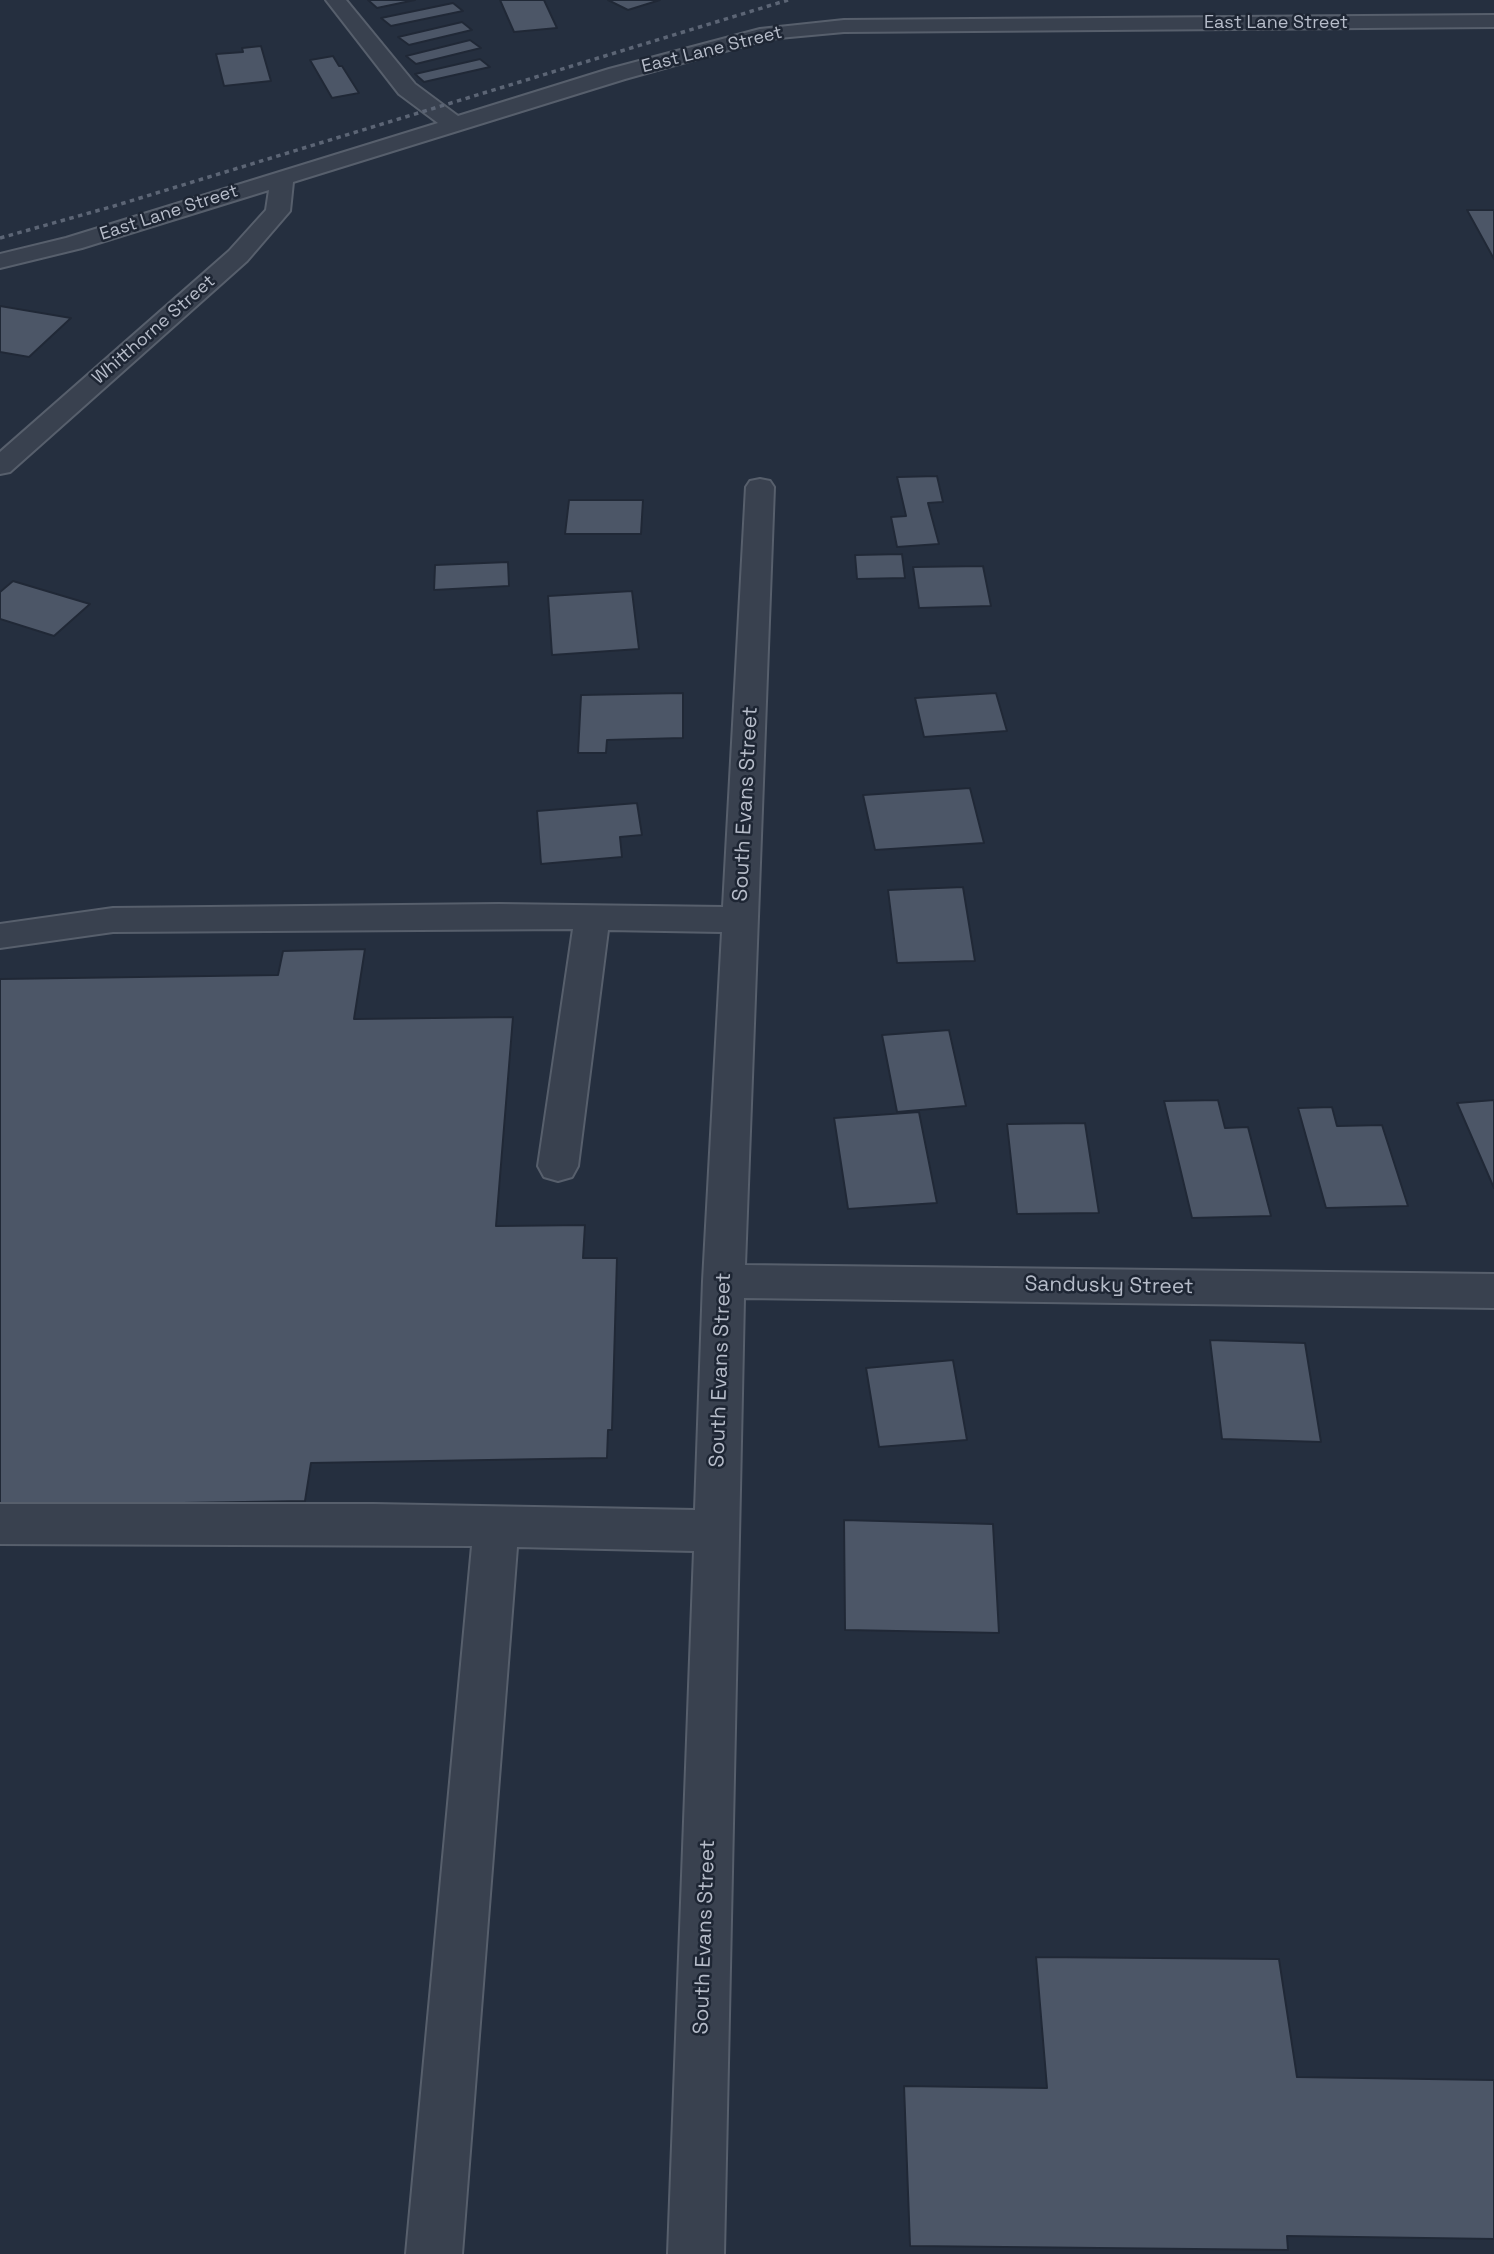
<!DOCTYPE html>
<style>
body{margin:0}
canvas{display:block;background:#252f3f}
</style>
<canvas width="1494" height="2254"></canvas>
<script>
const c = document.querySelector('canvas').getContext('2d');
c.lineJoin = 'round';
function paint(path, color) { c.fillStyle = color; c.fill(path, 'evenodd'); }
const poly = rows => new Path2D(rows.map(r => 'M' + r).join(''));
function trace(path, color, width, dash) { c.strokeStyle = color; c.lineWidth = width; c.lineCap = dash ? 'butt' : 'round'; c.setLineDash(dash || []); c.stroke(path); }
function label(font, color, halo, rows, align = 'center') {
  c.font = font + ' "Space Grotesk",sans-serif'; c.lineWidth = 5; c.setLineDash([]); c.textBaseline = 'middle'; c.strokeStyle = halo; c.fillStyle = color; for (const [text, x, y, turn = 0] of rows) {
    c.save(); c.translate(x, y); c.rotate((+turn || 0) * Math.PI / 180); c.textAlign = isNaN(turn) ? turn : align; if (halo) c.strokeText(text, 0, 0); c.fillText(text, 0, 0); c.restore();
  }
}
const building = poly([
 [368,0,415,0,377,8,368,0],
 [500,0,544,0,557,28,514,32,500,0],
 [608,0,660,0,628,10,608,0],
 [453,3,463,11,391,26,381,18,453,3],
 [462,22,472,30,409,45,398,37,462,22],
 [470,40,481,48,416,64,406,56,470,40],
 [261,46,271,81,224,86,216,54,243,52,242,48,261,46],
 [333,56,339,66,342,66,359,93,332,98,310,60,333,56],
 [480,59,490,67,424,82,415,74,480,59],
 [1467,210,1494,210,1494,259,1467,210],
 [0,306,71,318,29,357,0,352,0,306],
 [937,476,943,502,928,503,939,544,897,547,891,517,906,516,897,477,937,476],
 [569,500,643,500,641,534,565,534,569,500],
 [902,554,905,578,857,579,855,555,902,554],
 [508,562,509,586,434,590,435,565,508,562],
 [983,566,991,606,919,608,913,567,983,566],
 [13,581,90,604,54,636,0,619,0,592,13,581],
 [632,591,639,649,552,655,548,596,632,591],
 [683,693,683,738,607,740,606,753,578,753,581,695,683,693],
 [996,693,1007,731,924,737,915,698,996,693],
 [970,788,984,843,875,850,863,795,970,788],
 [637,803,642,835,620,837,622,857,541,864,537,811,637,803],
 [963,887,975,961,897,963,888,890,963,887],
 [365,949,354,1019,513,1017,496,1226,585,1225,583,1258,617,1258,612,1430,608,1430,607,1458,311,1463,305,1501,0,1506,0,979,278,975,283,951,365,949],
 [949,1030,966,1106,897,1112,882,1035,949,1030],
 [1218,1100,1225,1128,1248,1127,1271,1216,1192,1218,1164,1101,1218,1100],
 [1494,1100,1494,1188,1457,1103,1494,1100],
 [1332,1107,1337,1126,1382,1125,1408,1206,1326,1208,1298,1108,1332,1107],
 [919,1112,937,1203,848,1209,834,1118,919,1112],
 [1085,1123,1099,1213,1017,1214,1007,1124,1085,1123],
 [1210,1340,1305,1343,1321,1442,1222,1439,1210,1340],
 [953,1360,967,1440,879,1447,866,1368,953,1360],
 [844,1520,993,1524,999,1633,845,1630,844,1520],
 [1036,1957,1279,1959,1297,2077,1494,2080,1494,2239,1287,2236,1288,2250,910,2246,904,2086,1047,2088,1036,1957]
]);
paint(building, '#4c5667');
trace(building, '#202836', 2);
const minor = poly([
 [326,0,346,0,415,84,458,116,609,69,760,29,844,20,1494,15,1494,27,844,32,768,39,625,79,293,182,290,211,247,261,10,472,0,474,0,452,229,251,266,210,269,190,82,248,0,268,0,254,66,238,438,123,399,94,326,0],
 [760,479,770,481,774,487,745,1265,1494,1274,1494,1308,744,1298,724,2254,668,2254,694,1551,517,1547,462,2254,406,2254,472,1546,0,1544,0,1504,374,1504,695,1510,703,1281,722,932,608,930,578,1166,572,1177,558,1181,544,1177,538,1166,573,929,113,932,0,948,0,924,113,908,499,904,723,907,746,487,750,481,760,479]
]);
trace(minor, '#575f6c', 4);
paint(minor, '#39414f');
trace(poly([
 [0,238,114,206,788,0]
]), '#5c6575', 3.5, [4.5, 4.5]);
label('18px', '#b6bcc9', '#1e2634', [
 ["East Lane Street",1276,23],
 ["East Lane Street",712,50,-14],
 ["East Lane Street",169,213,-18],
 ["Whitthorne Street",154,330,-41]
]);
label('21px', '#b6bcc9', '#1e2634', [
 ["South Evans Street",746,804,-87],
 ["Sandusky Street",1109,1286,1],
 ["South Evans Street",721,1370,-88],
 ["South Evans Street",705,1937,-88]
]);
</script>
